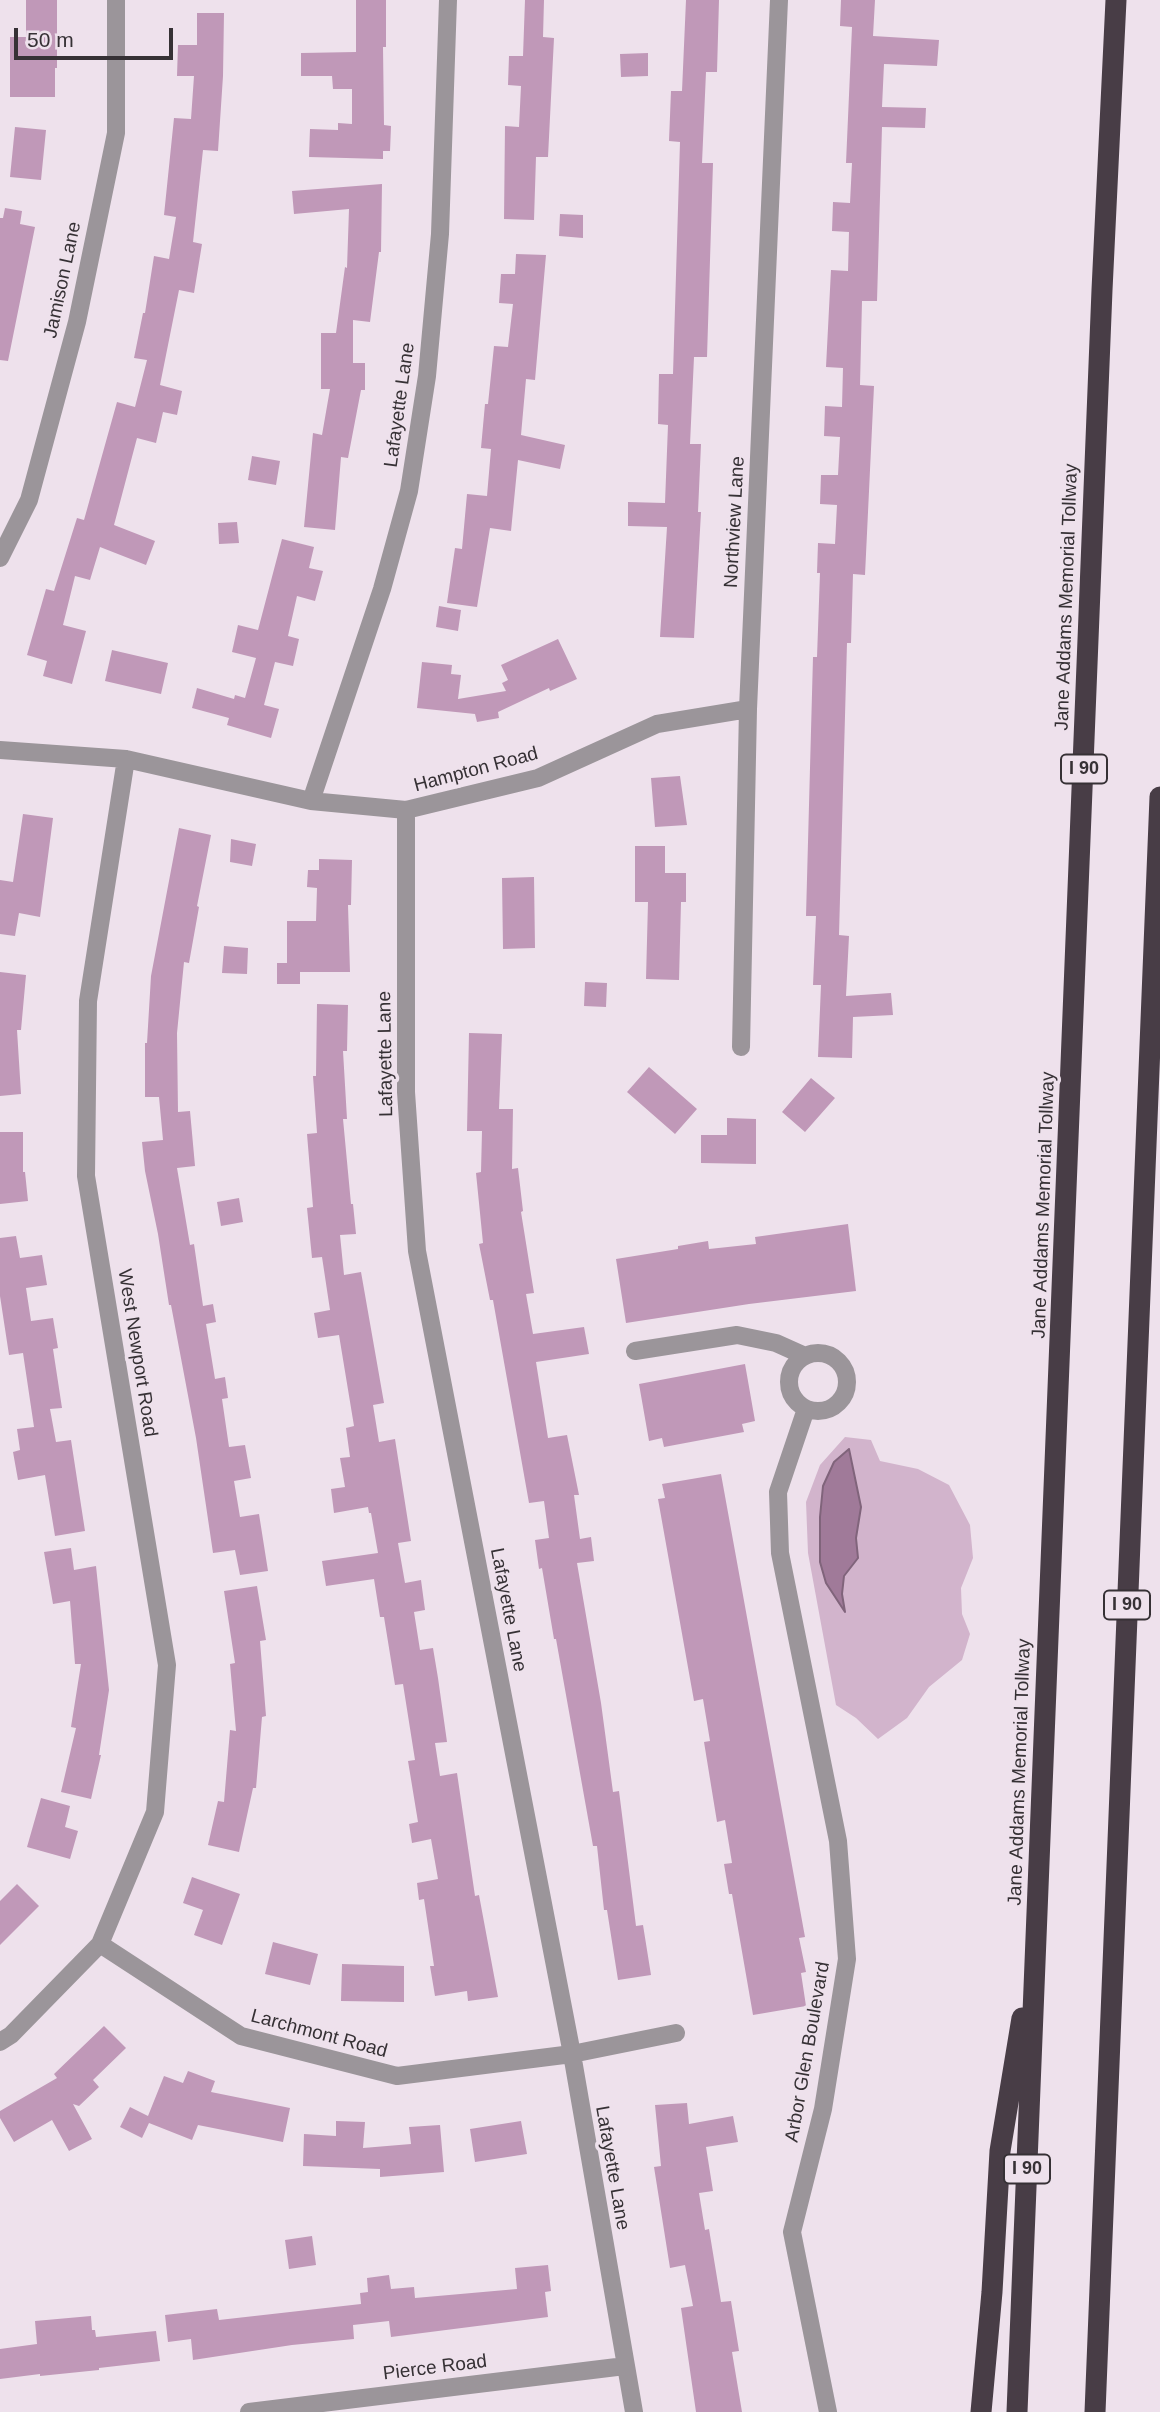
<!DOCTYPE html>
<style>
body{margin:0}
#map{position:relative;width:1160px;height:2412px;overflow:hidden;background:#eee1ec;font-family:Helvetica,sans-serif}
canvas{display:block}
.scale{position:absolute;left:14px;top:28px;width:159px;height:32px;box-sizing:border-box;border:4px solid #363135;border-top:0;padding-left:9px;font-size:21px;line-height:24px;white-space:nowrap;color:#363135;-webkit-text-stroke:5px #eee1ec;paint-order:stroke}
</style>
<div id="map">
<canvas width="1160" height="2412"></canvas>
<div class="scale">50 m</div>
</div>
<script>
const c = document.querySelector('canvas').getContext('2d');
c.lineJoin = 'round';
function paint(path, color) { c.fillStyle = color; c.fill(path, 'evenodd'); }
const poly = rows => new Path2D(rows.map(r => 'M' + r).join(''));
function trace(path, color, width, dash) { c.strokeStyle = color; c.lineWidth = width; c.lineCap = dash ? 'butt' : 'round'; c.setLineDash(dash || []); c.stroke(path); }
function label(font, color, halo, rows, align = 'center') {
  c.font = font + ' Helvetica,sans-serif'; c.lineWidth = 7; c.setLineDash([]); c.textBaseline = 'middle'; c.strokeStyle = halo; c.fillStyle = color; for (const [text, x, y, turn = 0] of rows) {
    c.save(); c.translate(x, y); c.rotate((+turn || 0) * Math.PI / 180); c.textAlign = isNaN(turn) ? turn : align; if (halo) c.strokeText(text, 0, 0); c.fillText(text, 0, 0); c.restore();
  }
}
paint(poly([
 [845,1437,871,1440,880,1461,918,1469,949,1485,970,1525,973,1558,961,1588,962,1614,970,1634,962,1660,929,1687,907,1718,878,1739,856,1718,836,1705,808,1553,806,1502,820,1465]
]), '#d2b4cc');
const water = poly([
 [849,1449,861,1507,856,1538,858,1558,844,1576,842,1594,845,1612,826,1583,820,1562,820,1517,823,1486,834,1462,849,1449]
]);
paint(water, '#a07a99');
trace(water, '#80647b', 2);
paint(poly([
 [26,0,57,0,57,68,55,68,55,97,10,97,10,37,26,37],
 [356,0,386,0,386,47,383,47,384,125,391,126,390,151,383,151,383,159,309,157,310,129,338,130,338,123,352,124,352,89,333,89,332,76,301,76,301,53,356,52],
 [525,0,544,0,543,37,554,38,548,157,536,157,534,220,504,219,505,126,519,127,521,86,508,85,509,56,523,56],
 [686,0,719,0,717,72,706,72,702,163,713,163,707,357,694,357,690,444,701,444,698,512,701,512,694,638,660,637,667,527,628,526,628,502,665,503,668,425,658,424,659,374,673,374,680,142,669,141,671,91,682,91],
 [841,0,875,0,873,36,939,40,937,66,884,64,882,107,926,108,925,128,882,127,877,301,862,301,860,385,874,386,865,575,853,574,851,643,847,643,839,935,849,936,846,996,891,993,893,1015,853,1017,852,1058,818,1057,821,985,813,985,816,916,806,916,813,657,817,657,820,573,817,573,818,543,835,544,837,505,820,504,821,475,838,475,840,437,824,436,825,406,842,407,843,368,826,367,831,270,848,271,849,232,832,231,833,202,850,203,852,163,846,163,852,27,840,26],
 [197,13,224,13,223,76,218,151,203,150,193,242,202,244,194,293,179,290,160,385,182,391,177,415,163,412,156,443,137,438,114,525,155,541,146,565,100,547,90,580,75,576,63,625,86,631,72,684,43,676,47,661,27,655,46,589,54,591,77,518,84,520,117,402,135,407,147,360,134,358,143,313,145,313,154,256,169,259,176,217,164,215,174,118,191,119,194,76,177,76,178,45,197,45],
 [648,53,648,76,621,77,620,54],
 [15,127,46,130,41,180,10,177],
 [382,184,381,252,379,252,370,322,353,320,353,363,365,363,365,390,361,390,348,458,341,457,335,530,304,527,313,433,322,435,330,389,321,389,321,333,336,333,345,267,347,268,349,209,294,214,292,191],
 [5,208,22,211,20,224,35,227,8,361,0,360,0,218,3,218],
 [560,214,583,215,583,238,559,236],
 [516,254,546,255,535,380,526,379,521,435,565,445,560,469,518,460,511,531,490,528,477,607,447,603,455,548,462,549,467,494,487,496,491,449,481,448,485,404,488,404,494,346,508,347,513,304,499,303,501,274,515,274],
 [252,456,280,461,276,485,248,480],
 [237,522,239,543,219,544,218,523],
 [282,539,314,547,309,568,323,571,315,601,297,596,288,636,299,639,293,666,275,662,264,705,279,709,271,738,227,725,229,718,192,708,197,688,234,699,235,695,245,698,256,658,232,652,238,625,258,630],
 [439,606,461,610,458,631,436,627],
 [558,639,577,679,550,691,549,688,498,712,499,718,477,722,475,714,417,708,422,662,452,665,451,674,461,675,458,699,506,691,502,683,508,680,501,665],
 [112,650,168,663,161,694,105,681],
 [680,776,687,825,655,827,651,778],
 [23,814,53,818,40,917,19,913,15,936,0,934,0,880,13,882],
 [179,828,211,835,197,906,199,907,189,963,184,962,177,1033,178,1112,190,1111,195,1166,177,1168,190,1245,194,1244,203,1306,213,1304,216,1322,206,1324,215,1379,225,1377,228,1398,222,1399,229,1447,245,1445,251,1478,234,1481,240,1517,259,1514,268,1571,240,1575,235,1550,213,1553,196,1438,171,1305,169,1305,158,1234,145,1171,142,1142,163,1140,159,1097,145,1097,145,1043,147,1043,151,976],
 [231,839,256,844,252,866,230,862],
 [635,846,665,846,665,873,686,873,686,902,681,902,679,980,646,979,648,902,635,902],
 [319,859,352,860,351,905,348,905,350,972,300,972,300,984,277,984,277,963,287,963,287,921,316,921,317,888,307,887,308,870,319,870],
 [534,877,535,948,503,949,502,878],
 [224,946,248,948,247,974,222,973],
 [0,972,26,975,21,1030,17,1030,21,1094,0,1096],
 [585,982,607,983,606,1007,584,1006],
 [317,1004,348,1005,347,1051,343,1051,347,1119,343,1119,351,1204,353,1204,356,1234,340,1235,344,1275,361,1272,384,1403,373,1405,379,1442,395,1439,411,1541,398,1543,405,1583,421,1580,425,1610,414,1612,420,1650,433,1648,438,1678,447,1742,435,1743,440,1776,457,1773,475,1896,479,1895,498,1997,468,2001,467,1991,435,1996,430,1966,434,1966,424,1899,419,1900,417,1883,438,1879,431,1839,412,1843,409,1824,418,1822,408,1761,415,1760,403,1684,395,1685,384,1617,380,1617,374,1579,326,1586,322,1561,378,1553,371,1513,369,1513,368,1507,334,1513,331,1489,345,1487,340,1458,350,1457,346,1428,354,1426,339,1335,318,1338,314,1313,330,1310,322,1257,312,1258,307,1208,313,1207,307,1134,317,1133,313,1076,316,1076],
 [469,1033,502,1034,499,1109,513,1109,512,1169,518,1168,523,1211,521,1212,534,1293,526,1294,533,1334,584,1327,589,1354,536,1362,548,1438,567,1435,579,1495,574,1495,580,1539,591,1537,594,1561,577,1563,601,1703,613,1792,619,1791,636,1926,643,1925,651,1975,618,1980,607,1910,604,1910,597,1846,593,1846,556,1639,554,1639,542,1568,539,1569,535,1540,549,1538,544,1501,529,1503,493,1300,490,1300,479,1244,483,1243,476,1173,481,1172,482,1131,467,1131],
 [649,1067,697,1109,675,1134,627,1092],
 [811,1078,835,1098,805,1132,782,1112],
 [727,1118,756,1119,756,1164,701,1163,701,1135,727,1135],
 [0,1132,23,1132,23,1172,25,1172,28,1201,0,1204],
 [239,1198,243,1222,221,1226,217,1202],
 [848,1224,856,1291,749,1304,626,1323,616,1259,678,1249,678,1246,708,1241,709,1249,756,1244,755,1237],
 [16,1236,20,1258,42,1255,47,1285,26,1288,31,1321,53,1318,58,1348,53,1349,62,1408,50,1409,56,1442,71,1440,85,1531,55,1536,45,1475,18,1480,13,1452,20,1450,17,1429,34,1427,23,1353,9,1355,0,1296,0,1238],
 [745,1364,755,1421,742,1424,744,1432,664,1447,662,1438,649,1441,639,1384],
 [721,1474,805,1937,799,1938,806,1972,801,1973,806,2006,753,2015,732,1894,729,1894,724,1864,732,1863,725,1820,717,1822,704,1742,710,1741,703,1699,694,1701,658,1499,665,1498,662,1484],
 [71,1548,74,1570,96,1566,109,1690,99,1755,101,1755,91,1799,61,1792,76,1728,71,1727,81,1664,75,1664,70,1601,53,1604,44,1552],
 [257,1586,266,1640,260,1641,266,1716,262,1717,256,1788,253,1788,239,1852,208,1845,218,1801,224,1802,230,1730,236,1731,230,1664,235,1663,224,1591],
 [41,1798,70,1806,65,1827,78,1831,70,1859,27,1847],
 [192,1877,240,1894,222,1945,194,1935,203,1910,183,1903],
 [17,1884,39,1906,0,1945,0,1901],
 [273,1942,318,1954,310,1985,265,1974],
 [342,1964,404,1966,404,2002,341,2001],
 [104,2026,126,2048,93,2080,99,2087,79,2106,73,2104,92,2139,69,2151,52,2120,14,2142,0,2118,0,2111,57,2078,54,2074],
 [188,2071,215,2081,211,2092,290,2108,283,2142,198,2125,192,2140,149,2123,142,2138,120,2127,130,2107,148,2116,164,2076,183,2083],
 [687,2103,689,2124,733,2116,738,2142,706,2147,713,2191,699,2193,705,2230,709,2229,721,2302,731,2301,739,2351,732,2352,742,2412,696,2412,681,2308,693,2306,685,2265,670,2268,654,2167,661,2166,655,2105],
 [336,2121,365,2122,363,2148,411,2144,409,2127,440,2125,444,2172,380,2177,380,2169,303,2166,304,2134,336,2136],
 [521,2121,527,2154,475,2162,470,2129],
 [312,2236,316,2265,289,2269,285,2240],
 [548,2265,551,2291,545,2292,548,2317,391,2337,389,2321,353,2325,354,2339,292,2345,193,2360,191,2339,168,2342,165,2315,217,2309,219,2320,361,2304,360,2293,368,2292,367,2278,389,2275,391,2289,414,2287,415,2298,517,2289,515,2268],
 [91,2316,92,2330,95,2330,96,2337,156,2331,160,2361,99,2368,99,2370,40,2376,40,2374,0,2379,0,2349,37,2344,35,2321]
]), '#c098b8');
trace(poly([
 [0,558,29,500,77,322,116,133,116,0],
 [0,750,126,759,311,801,406,810,538,778,657,724,748,709],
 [311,801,382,589,409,491,427,376,440,234,448,0],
 [406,810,406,1092,417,1251,572,2054,634,2412],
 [741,1047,748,709,779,0],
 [635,1351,737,1335,776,1343,805,1356],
 '789 1382a29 29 0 1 1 58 0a29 29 0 1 1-58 0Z',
 [806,1409,778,1492,780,1553,838,1841,847,1959,823,2109,792,2232,828,2412],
 [100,1944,241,2036,397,2076,572,2054,676,2033],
 [0,2042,11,2035,100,1944,155,1812,167,1665,86,1176,88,1001,126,759],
 [249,2412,625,2366]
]), '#9b959a', 18);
trace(poly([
 [981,2412,992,2292,1000,2151,1022,2018],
 [1017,2412,1102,290,1116,0],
 [1095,2412,1160,797]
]), '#483d46', 21);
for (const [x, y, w] of [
 [1084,769,46],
 [1127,1605,46],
 [1027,2169,46]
]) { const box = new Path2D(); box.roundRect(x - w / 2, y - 14.5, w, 29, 5); c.fillStyle = '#eee1ec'; c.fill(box); trace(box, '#363135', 2); }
label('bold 18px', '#363135', null, [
 ["I 90",1084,769],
 ["I 90",1127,1605],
 ["I 90",1027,2169]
]);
label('19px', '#363135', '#eee1ec', [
 ["Jamison Lane",63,280,-78],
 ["Lafayette Lane",400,405,-82],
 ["Northview Lane",735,522,-87],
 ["Jane Addams Memorial Tollway",1067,597,-88],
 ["Hampton Road",476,770,-15],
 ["Lafayette Lane",386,1054,-91],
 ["Jane Addams Memorial Tollway",1044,1205,-88],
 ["West Newport Road",137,1353,81],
 ["Lafayette Lane",508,1610,79],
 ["Jane Addams Memorial Tollway",1020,1772,-88],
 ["Larchmont Road",319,2034,15],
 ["Arbor Glen Boulevard",808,2052,-80],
 ["Lafayette Lane",612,2168,80],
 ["Pierce Road",435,2368,-7]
]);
</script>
